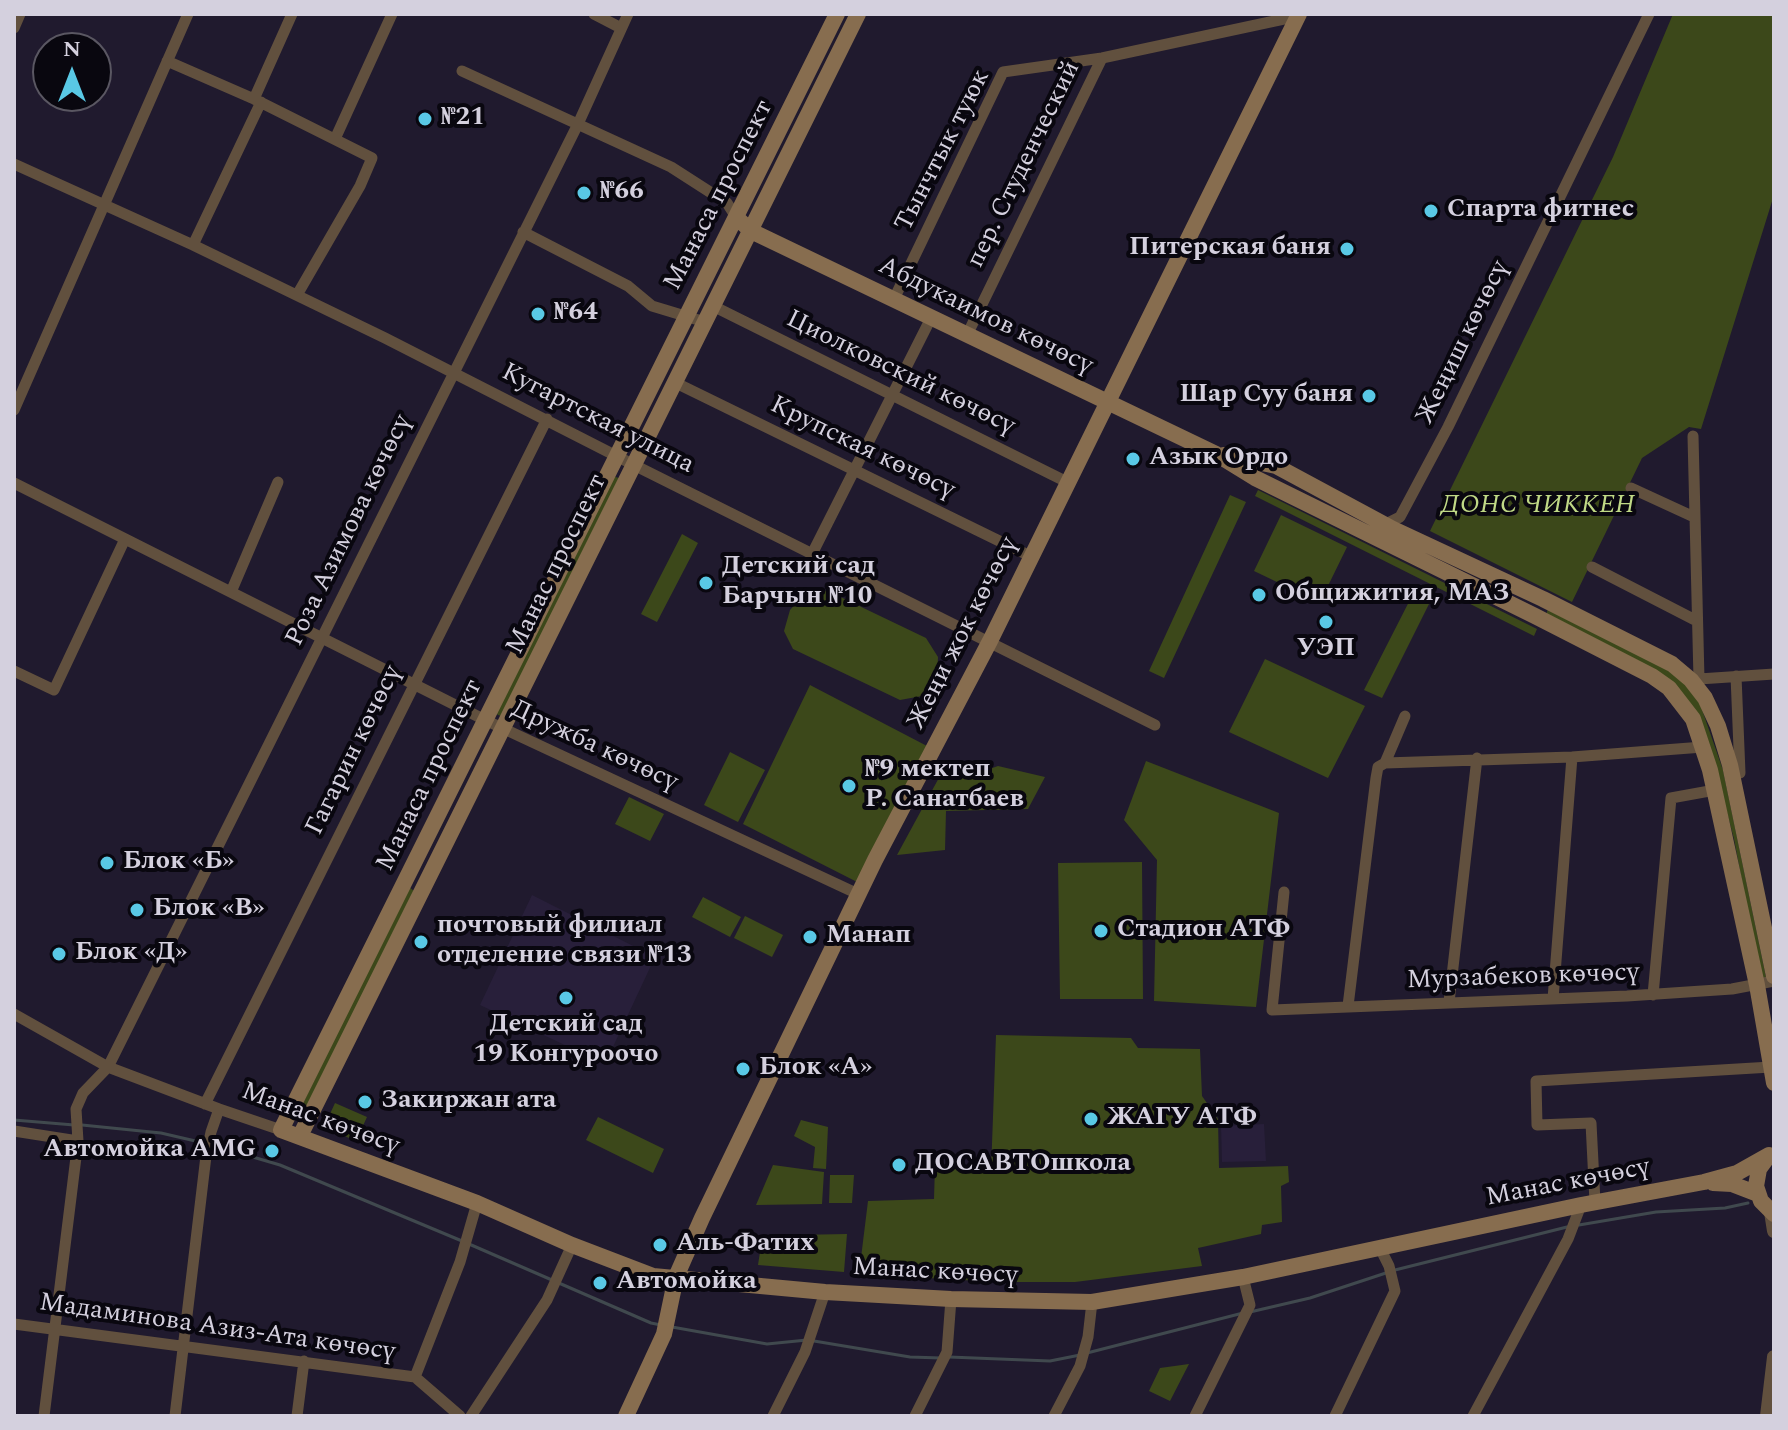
<!DOCTYPE html>
<meta charset="utf-8">
<style>
body{margin:0}
#map{position:relative;width:1788px;height:1430px;overflow:hidden;background:#201a2e;font-family:Spectral,serif}
canvas{display:block}
.frame{position:absolute;inset:0;border:16px solid #d4d0de;pointer-events:none}
.north{position:absolute;left:32px;top:32px;width:80px;height:80px;box-sizing:border-box;background:#09070f;border:2px solid #5a5762;border-radius:50%;rotate:0deg;font-size:22px;font-weight:700;line-height:32px;text-align:center;color:#d4d0de}
.north::after{content:'';display:block;margin:auto;width:28px;height:36px;background:#59c8e5;clip-path:polygon(50% 0,100% 100%,50% 72%,0 100%)}
</style>
<div id="map">
<canvas width="1788" height="1430"></canvas>
<div class="frame"></div>
<div class="north">N</div>
</div>
<script>
const c = document.querySelector('canvas').getContext('2d');
c.lineJoin = 'round';
function paint(path, color) { c.fillStyle = color; c.fill(path, 'evenodd'); }
const poly = rows => new Path2D(rows.map(r => 'M' + r).join(''));
function trace(path, color, width, dash) { c.strokeStyle = color; c.lineWidth = width; c.lineCap = dash ? 'butt' : 'round'; c.setLineDash(dash || []); c.stroke(path); }
function label(font, color, halo, rows, align = 'center') {
  c.font = font + ' Spectral,serif'; c.lineWidth = 8; c.setLineDash([]); c.textBaseline = 'middle'; c.strokeStyle = halo; c.fillStyle = color; for (const [text, x, y, turn = 0] of rows) {
    c.save(); c.translate(x, y); c.rotate((+turn || 0) * Math.PI / 180); c.textAlign = isNaN(turn) ? turn : align; if (halo) c.strokeText(text, 0, 0); c.fillText(text, 0, 0); c.restore();
  }
}
paint(poly([
 [532,895,655,957,605,1064,480,1005],
 [1264,1124,1266,1161,1222,1162,1221,1126]
]), '#281f3a');
paint(poly([
 [1673,14,1774,14,1774,195,1701,429,1689,427,1642,458,1572,602,1430,531,1613,157],
 [612,476,619,478,501,716,498,715,496,713],
 [1258,490,1537,629,1534,636,1255,496],
 [1230,495,1246,502,1164,678,1149,671],
 [1281,515,1347,547,1325,592,1307,584,1302,594,1254,571],
 [682,534,698,543,657,622,641,614],
 [1417,586,1434,594,1382,698,1364,690],
 [816,590,828,591,926,638,938,657,937,679,931,688,922,696,900,700,793,649,784,631,790,610,805,593],
 [1548,609,1666,669,1682,681,1699,701,1723,770,1766,977,1764,978,1760,976,1734,839,1711,752,1690,703,1678,688,1546,615],
 [1265,659,1365,706,1328,778,1229,732],
 [810,685,927,746,861,884,743,824],
 [730,752,765,770,738,822,704,805],
 [1146,761,1279,813,1256,1007,1154,1001,1157,860,1124,820],
 [998,766,1045,777,1028,809,946,811,945,850,897,855,941,774,967,777],
 [629,797,664,814,650,841,615,824],
 [1142,862,1143,999,1060,999,1058,863],
 [409,887,414,891,304,1112,299,1111],
 [703,897,741,917,730,937,692,917],
 [745,916,783,935,772,957,734,938],
 [996,1035,1131,1038,1138,1048,1200,1049,1202,1096,1218,1119,1219,1168,1288,1166,1289,1182,1281,1186,1282,1222,1262,1225,1261,1234,1198,1248,1202,1266,1075,1282,997,1282,859,1274,868,1201,934,1199,935,1165,991,1171],
 [335,1103,367,1117,356,1141,324,1127],
 [598,1117,664,1149,653,1173,586,1140],
 [801,1120,828,1127,826,1169,813,1168,815,1147,794,1136],
 [773,1165,824,1172,822,1204,756,1205],
 [830,1175,854,1175,852,1203,829,1203],
 [847,1234,844,1272,758,1265,760,1252,741,1245,744,1236],
 [1189,1364,1170,1401,1149,1391,1160,1368]
]), '#3c481a');
trace(poly([
 [14,1120,74,1125],
 [82,1125,161,1133,204,1143],
 [212,1145,280,1165,462,1241],
 [1579,1225,1656,1212,1725,1208,1748,1203],
 [469,1244,651,1323,661,1325],
 [1250,1312,1310,1298,1395,1270,1567,1227],
 [672,1327,767,1344,807,1340],
 [814,1341,910,1357,941,1358],
 [1087,1353,1243,1313],
 [949,1357,1050,1361,1080,1355]
]), '#40494e', 3);
trace(poly([
 [594,14,621,28],
 [14,28,20,14],
 [167,61,254,99,372,158,360,186,297,295],
 [462,71,671,167,727,203,736,217],
 [254,99,292,14],
 [335,139,392,14],
 [14,164,193,245,385,338,634,465,1155,725],
 [523,232,628,286,652,306,705,322],
 [193,245,261,102],
 [894,299,1003,72,1102,58,1298,16],
 [713,306,1067,482],
 [967,335,1102,58],
 [674,382,1030,556],
 [14,410,188,14],
 [1693,436,1699,679],
 [14,483,485,720,858,894],
 [1631,488,1694,517],
 [1386,524,1400,517,1448,427,1649,14],
 [812,554,931,318],
 [1592,567,1697,621],
 [231,592,278,482],
 [14,671,54,690,125,539],
 [1736,676,1740,773],
 [1698,683,1699,679,1774,674],
 [1385,763,1572,757,1703,747],
 [1284,892,1272,1010,1627,996,1732,989,1774,981],
 [1653,995,1671,798,1715,790],
 [1553,999,1572,757],
 [1449,1002,1477,758],
 [1348,1006,1376,778,1378,767,1385,763,1405,716],
 [14,1014,108,1067,219,1109,281,1130],
 [205,1104,547,419],
 [14,1131,78,1141],
 [1595,1202,1591,1123,1537,1125,1536,1081,1771,1067],
 [14,1324,415,1377],
 [415,1377,460,1262,477,1203],
 [415,1377,460,1416],
 [44,1416,78,1141,76,1109,83,1093,108,1067,578,124,628,14],
 [175,1416,206,1156,211,1132,219,1109],
 [297,1416,304,1361],
 [471,1416,547,1300,572,1245],
 [773,1416,805,1352,825,1292],
 [915,1416,947,1352,951,1299],
 [1054,1416,1080,1366,1088,1337,1092,1302],
 [1195,1416,1250,1305,1243,1277],
 [1335,1416,1395,1291,1389,1266,1380,1248],
 [1473,1416,1568,1239,1581,1205]
]), '#61503e', 11);
trace(poly([
 [1771,1212,1774,1231],
 [1767,1416,1774,1357]
]), '#61503e', 14);
trace(poly([
 [837,14,281,1130,477,1203,572,1245,653,1276,825,1292,951,1299,1092,1302,1243,1277,1581,1205,1704,1182,1737,1173,1769,1155],
 [736,217,751,231,1216,454,1255,478,1535,616,1652,676,1669,688,1693,719,1710,770,1757,985,1774,1083],
 [1224,455,1276,466,1393,529,1543,599,1672,664,1691,680,1705,698,1718,726,1730,765,1774,976],
 [300,1136,858,14],
 [1767,1158,1759,1169,1756,1186,1761,1201,1774,1214],
 [1713,1183,1732,1184,1758,1194],
 [626,1416,664,1334,676,1277,702,1218,875,860,990,641,1299,14]
]), '#876d4f', 16);
for (const [x, y, r, color] of [
 [425,119,8,"#59c8e5"],
 [584,193,8,"#59c8e5"],
 [1431,211,8,"#59c8e5"],
 [1347,249,8,"#59c8e5"],
 [538,314,8,"#59c8e5"],
 [1369,396,8,"#59c8e5"],
 [1133,459,8,"#59c8e5"],
 [706,583,8,"#59c8e5"],
 [1259,595,8,"#59c8e5"],
 [1326,622,8,"#59c8e5"],
 [849,786,8,"#59c8e5"],
 [107,863,8,"#59c8e5"],
 [137,910,8,"#59c8e5"],
 [1101,931,8,"#59c8e5"],
 [810,937,8,"#59c8e5"],
 [421,942,8,"#59c8e5"],
 [59,954,8,"#59c8e5"],
 [566,998,8,"#59c8e5"],
 [743,1069,8,"#59c8e5"],
 [365,1102,8,"#59c8e5"],
 [1091,1119,8,"#59c8e5"],
 [272,1151,8,"#59c8e5"],
 [899,1165,8,"#59c8e5"],
 [660,1245,8,"#59c8e5"],
 [600,1283,8,"#59c8e5"]
]) { const dot = new Path2D(); dot.arc(x, y, r, 0, 2 * Math.PI); c.fillStyle = color; c.fill(dot); trace(dot, '#09070f', 3); }
label('bold 26px', '#d4d0de', '#09070f', [
 ["№21",441,119],
 ["№66",600,193],
 ["Спарта фитнес",1447,211],
 ["Питерская баня",1331,249,"right"],
 ["№64",554,314],
 ["Шар Суу баня",1353,396,"right"],
 ["Азык Ордо",1149,459],
 ["Детский сад",722,568],
 ["Барчын №10",722,598],
 ["Общижития, МАЗ",1275,595],
 ["УЭП",1326,650,"center"],
 ["№9 мектеп",865,771],
 ["Р. Санатбаев",865,801],
 ["Блок «Б»",123,863],
 ["Блок «В»",153,910],
 ["почтовый филиал",437,927],
 ["отделение связи №13",437,957],
 ["Стадион АТФ",1117,931],
 ["Манап",826,937],
 ["Блок «Д»",75,954],
 ["Детский сад",566,1026,"center"],
 ["19 Конгуроочо",566,1056,"center"],
 ["Блок «А»",759,1069],
 ["Закиржан ата",381,1102],
 ["ЖАГУ АТФ",1107,1119],
 ["Автомойка AMG",256,1151,"right"],
 ["ДОСАВТОшкола",915,1165],
 ["Аль-Фатих",676,1245],
 ["Автомойка",616,1283]
], 'left');
label('26px', '#d4d0de', '#09070f', [
 ["Тынчтык туюк",944,151,-63],
 ["пер. Студенческий",1025,165,-64],
 ["Манаса проспект",720,196,-63],
 ["Абдукаимов көчөсү",985,317,26],
 ["Жеңиш көчөсү",1464,343,-64],
 ["Циолковский көчөсү",900,374,26],
 ["Кугартская улица",597,420,27],
 ["Крупская көчөсү",862,449,26],
 ["Роза Азимова көчөсү",350,531,-64],
 ["Манас проспект",558,565,-64],
 ["Жеңи жок көчөсү",964,634,-63],
 ["Дружба көчөсү",594,747,25],
 ["Гагарин көчөсү",355,751,-64],
 ["Манаса проспект",431,776,-64],
 ["Мурзабеков көчөсү",1523,978,-2],
 ["Манас көчөсү",320,1120,20],
 ["Манас көчөсү",1568,1184,-11],
 ["Манас көчөсү",935,1273,3],
 ["Мадаминова Азиз-Ата көчөсү",217,1329,8]
]);
label('italic 26px', '#c0d986', '#09070f', [
 ["ДОНС ЧИККЕН",1538,507]
]);
</script>
